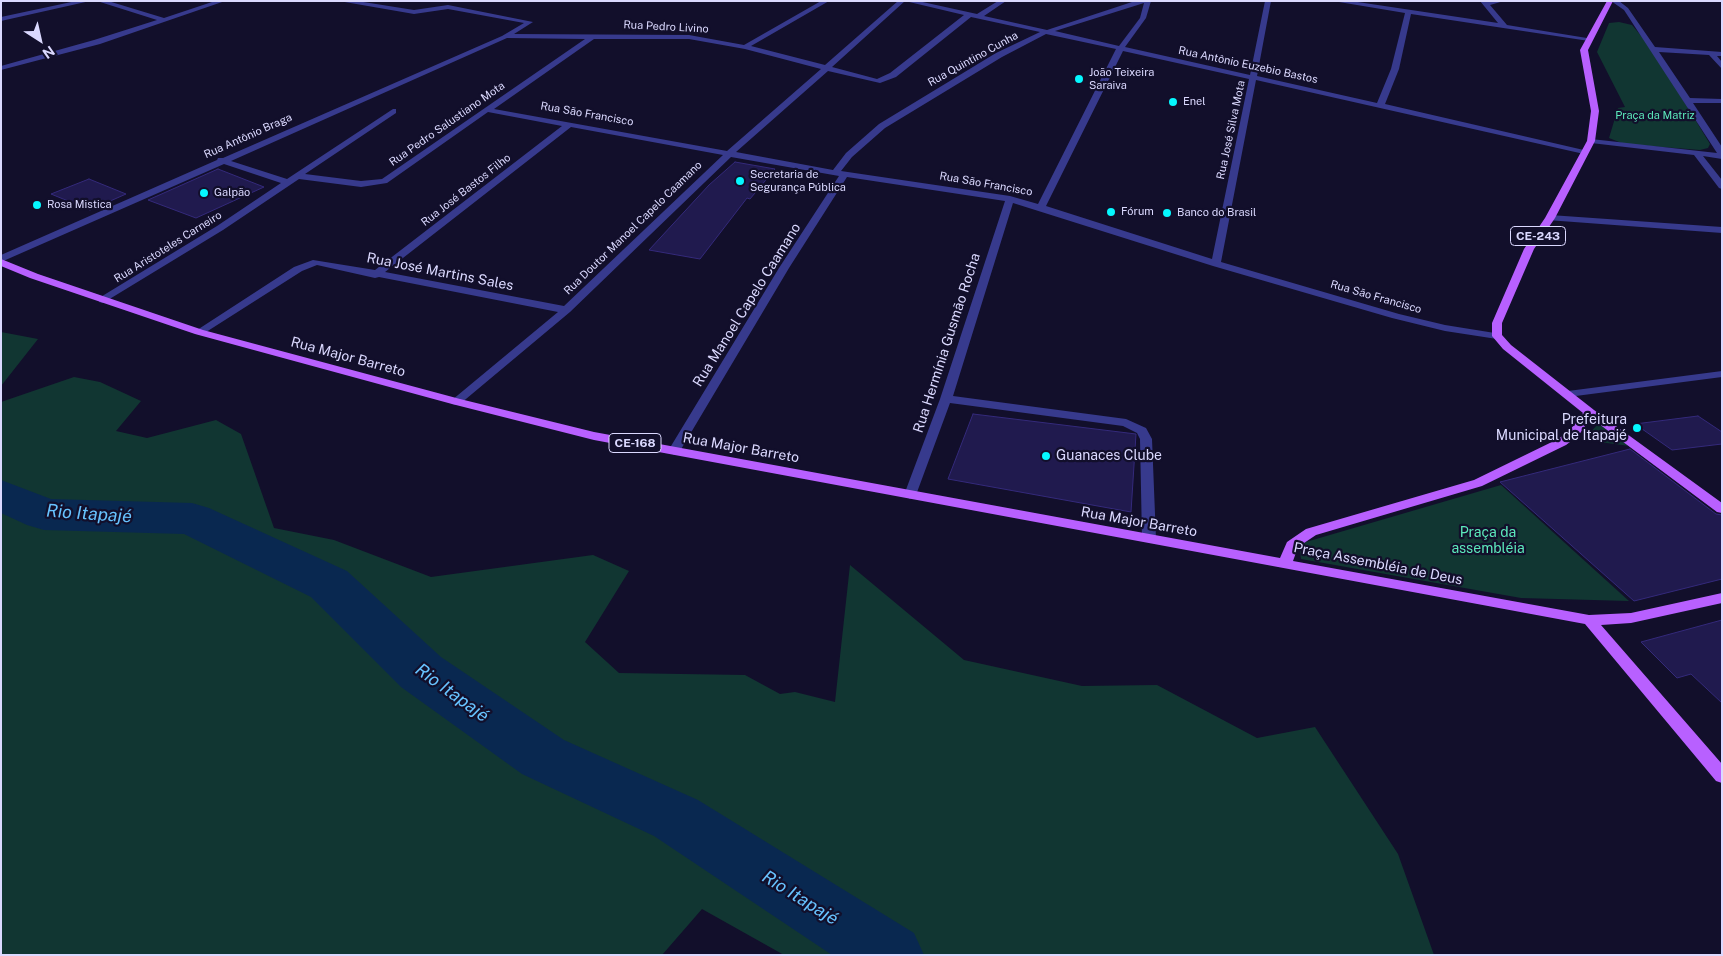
<!DOCTYPE html>
<meta charset="utf-8">
<style>
body{margin:0}
#map{position:relative;width:1723px;height:956px;overflow:hidden;background:#120f2b;font-family:"Public Sans",sans-serif}
canvas{display:block}
.frame{position:absolute;inset:0;border:2px solid #dbd9ff;pointer-events:none}
.north{position:absolute;left:15px;top:15px;width:50px;height:50px;-webkit-text-stroke:4px #120f2b;paint-order:stroke;rotate:145deg;font-size:14px;font-weight:700;line-height:20px;text-align:center;color:#dbd9ff}
.north::after{content:'';display:block;margin:auto;width:18px;height:22px;background:#dbd9ff;clip-path:polygon(50% 0,100% 100%,50% 72%,0 100%)}
</style>
<div id="map">
<canvas width="1723" height="956"></canvas>
<div class="frame"></div>
<div class="north">N</div>
</div>
<script>
const c = document.querySelector('canvas').getContext('2d');
c.lineJoin = 'round';
function paint(path, color) { c.fillStyle = color; c.fill(path, 'evenodd'); }
const poly = rows => new Path2D(rows.map(r => 'M' + r).join(''));
function trace(path, color, width, dash) { c.strokeStyle = color; c.lineWidth = width; c.lineCap = dash ? 'butt' : 'round'; c.setLineDash(dash || []); c.stroke(path); }
function label(font, color, halo, rows, align = 'center') {
  c.font = font + ' "Public Sans",sans-serif'; c.lineWidth = 4.5; c.setLineDash([]); c.textBaseline = 'middle'; c.strokeStyle = halo; c.fillStyle = color; for (const [text, x, y, turn = 0] of rows) {
    c.save(); c.translate(x, y); c.rotate((+turn || 0) * Math.PI / 180); c.textAlign = isNaN(turn) ? turn : align; if (halo) c.strokeText(text, 0, 0); c.fillText(text, 0, 0); c.restore();
  }
}
paint(poly([
 [1619,22,1632,25,1652,49,1710,144,1708,148,1700,150,1624,144,1609,138,1618,108,1625,107,1597,52,1609,23],
 [1,332,38,339,1,386],
 [74,377,100,382,141,401,116,431,147,438,216,420,241,434,274,528,334,540,431,577,593,555,629,571,585,642,619,673,745,675,780,694,795,692,835,702,850,565,964,660,1082,686,1157,685,1257,738,1315,727,1398,854,1434,955,784,955,702,909,662,955,1,955,1,402],
 [1600,422,1630,446,1583,440],
 [1501,485,1629,601,1521,598,1301,559,1299,544]
]), '#113632');
paint(poly([
 [1,480,51,499,192,503,209,508,347,571,441,657,564,740,698,800,914,933,924,955,832,955,654,836,522,774,401,687,311,597,184,534,44,530,27,525,1,513,1,480]
]), '#092850');
const building = poly([
 [735,162,775,169,750,199,747,198,700,259,649,250,709,185,735,162],
 [218,169,264,187,196,218,148,200,218,169],
 [89,179,126,194,90,210,51,194,89,179],
 [973,414,1136,434,1131,512,948,479,973,414],
 [1698,416,1722,432,1722,444,1672,450,1635,424,1698,416],
 [1630,449,1716,514,1722,515,1722,579,1634,601,1500,482,1630,449],
 [1722,620,1722,703,1691,674,1677,678,1641,642,1722,620]
]);
paint(building, '#201a4e');
trace(building, '#342a7b', 1);
paint(poly([
 [76,1,90,1,1,21,1,17,76,1],
 [97,1,108,1,164,18,215,1,225,1,100,44,1,70,1,66,94,40,157,20,97,1],
 [339,1,357,1,414,10,448,5,533,22,514,34,689,35,744,45,821,1,829,1,751,46,825,65,898,1,918,1,977,14,998,1,1006,1,984,16,1047,30,1135,1,1151,1,1146,18,1125,47,1250,75,1265,1,1271,1,1257,76,1377,103,1391,69,1405,13,1333,1,1351,1,1498,23,1480,1,1504,1,1490,5,1507,25,1593,39,1589,41,1411,14,1399,69,1385,104,1588,151,1584,154,1256,80,1221,262,1399,314,1445,325,1501,334,1502,336,1501,338,1497,339,1445,331,1392,318,1213,266,1013,203,953,396,1126,419,1146,428,1152,439,1156,539,1149,543,1142,539,1140,439,1137,433,1123,426,950,403,916,495,910,499,904,495,940,399,1005,201,847,177,789,268,680,451,674,455,668,451,779,268,839,176,731,157,570,312,460,404,456,405,452,404,450,402,452,400,558,312,379,277,375,278,317,265,302,271,203,334,199,335,194,332,294,267,313,260,375,270,562,126,488,112,387,183,361,187,299,179,223,230,103,303,99,302,99,298,217,226,281,183,224,164,1,262,1,255,217,160,218,158,223,158,502,36,524,23,448,9,414,14,339,1],
 [905,1,964,15,890,73,877,79,832,67,905,1],
 [1144,3,1140,18,1119,46,1055,31,1144,3],
 [971,17,1040,32,996,53,879,124,846,153,833,170,736,152,828,71,880,83,896,77,971,17],
 [1046,34,1116,49,1038,204,1010,196,841,171,852,157,885,128,1002,57,1046,34],
 [507,38,585,39,382,179,361,181,305,174,396,113,396,109,393,109,287,179,231,161,507,38],
 [594,39,689,39,745,49,821,69,727,151,494,109,594,39],
 [1123,51,1249,79,1212,259,1046,206,1123,51],
 [571,127,723,155,564,306,385,272,571,127],
 [1611,1,1619,1,1628,8,1655,47,1722,52,1722,56,1717,56,1722,62,1722,69,1709,55,1659,52,1690,98,1722,99,1722,103,1693,103,1722,147,1722,159,1703,156,1722,180,1722,189,1719,188,1694,155,1591,143,1587,141,1591,139,1717,153,1624,10,1611,1],
 [1550,215,1722,227,1722,233,1547,220,1547,216,1550,215],
 [1722,371,1722,377,1568,397,1562,394,1568,391,1722,371]
]), '#373a8d');
paint(poly([
 [1607,1,1613,1,1588,50,1599,111,1595,141,1555,218,1534,249,1502,323,1502,335,1511,345,1594,410,1722,503,1722,513,1717,512,1591,418,1578,436,1566,445,1482,486,1316,535,1298,547,1293,561,1589,615,1631,613,1722,593,1722,603,1631,623,1601,625,1722,764,1722,783,1716,781,1585,624,594,440,452,404,195,334,30,278,1,266,1,259,38,274,203,330,460,399,594,432,1280,558,1287,542,1306,529,1474,480,1558,439,1570,430,1583,413,1503,349,1492,336,1492,323,1524,249,1545,218,1587,141,1591,111,1580,50,1607,1]
]), '#b860ff');
for (const [x, y, r, color] of [
 [1079,79,5,"#05f8ff"],
 [1173,102,5,"#05f8ff"],
 [740,181,5,"#05f8ff"],
 [204,193,5,"#05f8ff"],
 [37,205,5,"#05f8ff"],
 [1111,212,5,"#05f8ff"],
 [1167,213,5,"#05f8ff"],
 [1637,428,5,"#05f8ff"],
 [1046,456,5,"#05f8ff"]
]) { const dot = new Path2D(); dot.arc(x, y, r, 0, 2 * Math.PI); c.fillStyle = color; c.fill(dot); trace(dot, '#120f2b', 2); }
label('11px', '#dbd9ff', '#120f2b', [
 ["Rua Pedro Livino",666,27,3],
 ["Rua Quintino Cunha",973,59,-29],
 ["Rua Antônio Euzebio Bastos",1248,65,12],
 ["Rua São Francisco",587,114,10],
 ["Rua Pedro Salustiano Mota",447,124,-35],
 ["Rua José Silva Mota",1231,130,-78],
 ["Rua Antônio Braga",248,136,-24],
 ["Rua São Francisco",986,184,10],
 ["Rua José Bastos Filho",466,190,-38],
 ["Rua Doutor Manoel Capelo Caamano",633,228,-44],
 ["Rua Aristoteles Carneiro",168,247,-32],
 ["Rua São Francisco",1376,297,16]
]);
label('11px', '#dbd9ff', '#120f2b', [
 ["João Teixeira",1089,73],
 ["Saraiva",1089,86],
 ["Enel",1183,102],
 ["Secretaria de",750,175],
 ["Segurança Pública",750,188],
 ["Galpão",214,193],
 ["Rosa Mistica",47,205],
 ["Fórum",1121,212],
 ["Banco do Brasil",1177,213]
], 'left');
label('11px', '#5ce9bb', '#120f2b', [
 ["Praça da Matriz",1655,116]
]);
for (const [x, y, w] of [
 [1538,236,55],
 [635,443,52]
]) { const box = new Path2D(); box.roundRect(x - w / 2, y - 9.5, w, 19, 4); c.fillStyle = '#120f2b'; c.fill(box); trace(box, '#dbd9ff', 1); }
label('bold 12px', '#dbd9ff', null, [
 ["CE-243",1538,236],
 ["CE-168",635,443]
]);
label('14px', '#dbd9ff', '#120f2b', [
 ["Rua José Martins Sales",440,272,11],
 ["Rua Manoel Capelo Caamano",747,305,-58],
 ["Rua Hermínia Gusmão Rocha",947,343,-72],
 ["Rua Major Barreto",348,357,15],
 ["Rua Major Barreto",741,448,10],
 ["Rua Major Barreto",1139,522,10],
 ["Praça Assembléia de Deus",1378,564,11]
]);
label('14px', '#dbd9ff', '#120f2b', [
 ["Prefeitura",1627,420],
 ["Municipal de Itapajé",1627,436],
 ["Guanaces Clube",1056,456,"left"]
], 'right');
label('14px', '#5ce9bb', '#120f2b', [
 ["Praça da",1488,533],
 ["assembléia",1488,549]
]);
label('italic 18px', '#67c3ff', '#120f2b', [
 ["Rio Itapajé",89,514,4],
 ["Rio Itapajé",452,693,36],
 ["Rio Itapajé",800,898,32]
]);
</script>
